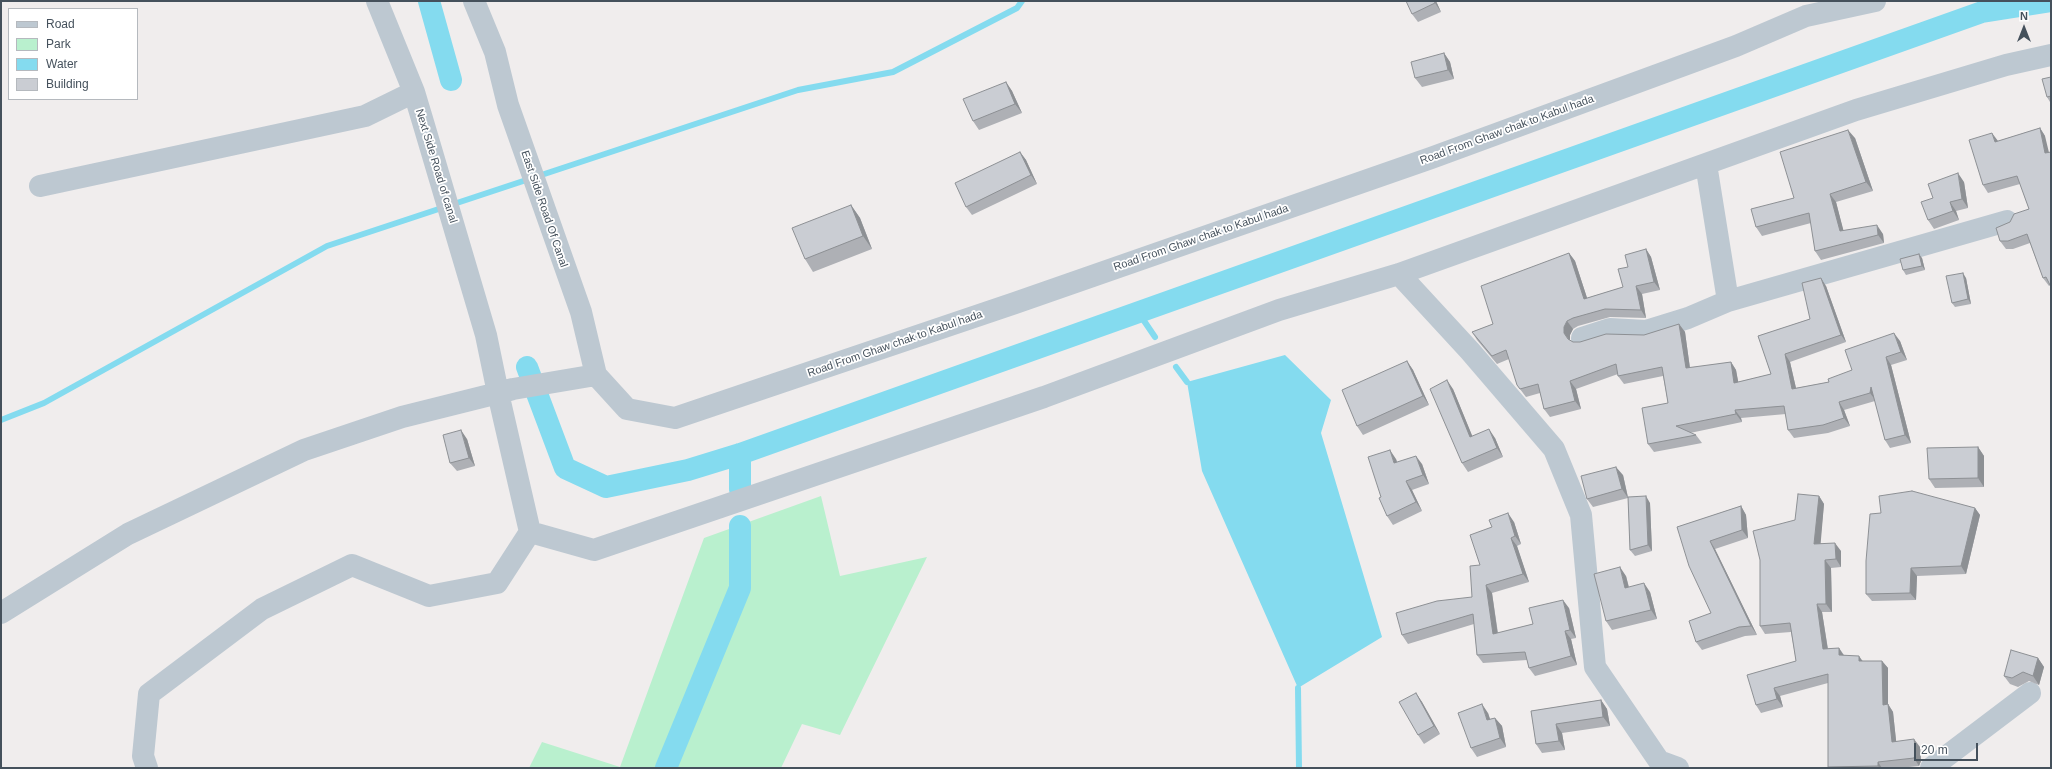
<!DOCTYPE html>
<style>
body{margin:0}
#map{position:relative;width:2052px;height:769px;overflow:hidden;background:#f0eded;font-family:Arial,sans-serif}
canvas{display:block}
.frame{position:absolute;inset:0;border:2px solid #45515c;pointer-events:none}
.legend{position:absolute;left:8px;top:8px;width:130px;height:92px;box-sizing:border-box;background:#fff;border:1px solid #b5b9be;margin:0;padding:5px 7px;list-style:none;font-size:12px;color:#45515c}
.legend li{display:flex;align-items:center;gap:8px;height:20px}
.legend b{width:20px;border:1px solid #b5b9be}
.north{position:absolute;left:2004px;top:8px;width:40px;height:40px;-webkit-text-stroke:3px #fff;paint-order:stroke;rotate:0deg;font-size:11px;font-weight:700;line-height:16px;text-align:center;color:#45515c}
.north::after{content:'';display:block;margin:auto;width:14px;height:18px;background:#45515c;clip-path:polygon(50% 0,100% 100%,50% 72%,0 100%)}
.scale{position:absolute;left:1914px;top:743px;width:64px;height:18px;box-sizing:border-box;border:2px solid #45515c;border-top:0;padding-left:5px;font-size:12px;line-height:14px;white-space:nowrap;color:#45515c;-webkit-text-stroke:3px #fff;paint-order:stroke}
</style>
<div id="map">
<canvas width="2052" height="769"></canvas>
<div class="frame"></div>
<ul class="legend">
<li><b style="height:5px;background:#bdc8d1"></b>Road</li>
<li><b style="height:11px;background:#b9f0ce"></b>Park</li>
<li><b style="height:11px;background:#84dbef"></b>Water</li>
<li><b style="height:11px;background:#cacdd3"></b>Building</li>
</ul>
<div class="north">N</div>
<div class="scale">20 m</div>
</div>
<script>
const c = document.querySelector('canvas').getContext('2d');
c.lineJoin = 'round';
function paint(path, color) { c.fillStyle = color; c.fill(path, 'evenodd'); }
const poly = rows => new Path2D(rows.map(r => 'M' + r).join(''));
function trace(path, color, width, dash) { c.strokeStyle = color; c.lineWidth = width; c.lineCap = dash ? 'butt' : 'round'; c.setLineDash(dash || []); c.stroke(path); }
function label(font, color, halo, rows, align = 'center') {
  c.font = font + ' Arial,sans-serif'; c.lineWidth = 3.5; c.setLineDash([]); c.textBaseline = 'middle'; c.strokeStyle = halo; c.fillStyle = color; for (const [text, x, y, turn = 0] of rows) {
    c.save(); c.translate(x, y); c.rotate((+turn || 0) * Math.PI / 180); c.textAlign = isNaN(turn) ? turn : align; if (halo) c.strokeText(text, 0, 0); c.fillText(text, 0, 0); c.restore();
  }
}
paint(poly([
 [821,496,840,576,927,557,840,735,802,724,781,768,529,768,542,742,620,767,704,538]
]), '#b9f0ce');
paint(poly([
 [1285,355,1331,400,1321,433,1382,637,1298,688,1202,471,1187,382]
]), '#84dbef');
trace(poly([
 [1138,312,1155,337],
 [1176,367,1187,382],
 [1,420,44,403,327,246,798,90,893,72,1017,8,1022,1],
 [1298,688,1299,768]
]), '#84dbef', 6);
trace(poly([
 [429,1,451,80],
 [527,367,565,468,606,487,688,470,740,454,1982,12,2051,1],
 [740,454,740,489],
 [666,768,740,588,740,526]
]), '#84dbef', 22);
trace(poly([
 [377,1,414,92,423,122,486,335,498,393,513,389,596,375],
 [474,1,495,52,508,105,581,312,596,375,627,409,675,418,1015,303,1431,158,1736,46,1806,16,1875,1],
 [1706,164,1728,301],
 [40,186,365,116,414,92],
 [1399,274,1470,351,1554,449,1581,515,1595,667,1659,761,1678,768],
 [1582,338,1610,329,1646,331,1688,318,1728,301,2007,221],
 [1,613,128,534,304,450,402,417,498,393,530,532,594,550,1044,397,1279,310,1399,274,1856,110,2006,65,2051,55],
 [147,768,143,756,149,694,262,609,352,565,429,596,497,583,530,532],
 [1931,768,2030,693]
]), '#bdc8d1', 22);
paint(poly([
 [1436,1,1441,12,1418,22,1412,14],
 [1444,53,1450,62,1454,79,1422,87,1415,78],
 [2051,77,2051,101,2050,102,2047,97],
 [1006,82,1012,91,1022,113,979,130,973,121],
 [2040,128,2045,136,2050,285,2049,286,2043,278,2030,243,2013,249,2006,249,2000,241,2010,222,2029,209,2020,184,1988,193,1983,185,1998,141],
 [1855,138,1873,191,1836,202,1843,230,1883,234,1884,243,1821,260,1815,251,1811,223,1762,236,1756,227,1794,198],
 [1020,152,1026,160,1037,184,972,215,966,207],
 [1964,182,1968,208,1956,211,1959,220,1934,229,1928,220,1933,198],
 [851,205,860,218,872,249,813,272,805,259],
 [1646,249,1651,257,1660,290,1642,294,1646,318,1610,317,1578,326,1573,329,1570,335,1570,340,1573,342,1580,342,1644,335,1679,324,1685,332,1690,368,1731,362,1736,370,1738,382,1771,374,1758,336,1810,319,1826,286,1846,342,1790,362,1796,388,1829,382,1852,370,1900,341,1907,360,1891,365,1911,443,1890,448,1885,440,1875,401,1844,410,1850,426,1828,433,1794,438,1788,430,1786,414,1741,418,1742,422,1690,433,1696,435,1702,443,1654,452,1648,444,1668,403,1663,376,1624,384,1618,376,1618,374,1576,389,1581,409,1550,417,1544,409,1540,393,1526,397,1517,385,1509,359,1497,364,1477,340,1472,332,1493,324,1569,253,1575,261,1587,298,1623,287,1628,267],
 [1922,258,1925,270,1906,275,1903,270],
 [1966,278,1971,304,1955,307,1952,303],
 [1407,361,1413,370,1429,405,1363,435,1357,426],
 [1453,389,1472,436,1495,438,1503,457,1468,472,1462,463],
 [467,439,475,466,457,471,450,463],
 [1978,447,1984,456,1984,487,1935,488,1929,479],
 [1396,459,1397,462,1422,464,1429,484,1412,490,1422,511,1393,525,1387,516,1381,497],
 [1623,475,1628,497,1650,503,1652,551,1635,556,1630,550,1628,498,1593,507,1587,499],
 [1819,496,1824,504,1820,543,1841,551,1841,567,1831,568,1832,612,1822,612,1828,649,1839,648,1844,655,1863,661,1882,661,1888,668,1888,704,1893,712,1896,741,1920,747,1921,761,1919,766,1899,768,1829,768,1828,767,1828,683,1780,696,1783,707,1761,713,1756,705,1796,661,1791,632,1765,634,1760,626,1795,520],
 [1741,506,1746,515,1748,538,1715,549,1757,635,1745,636,1702,650,1696,642,1711,613,1677,527],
 [1975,508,1980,515,1966,574,1917,576,1916,600,1872,601,1866,594],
 [1514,522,1521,544,1517,546,1529,582,1492,593,1498,633,1533,624,1569,608,1576,638,1571,639,1577,665,1535,676,1529,668,1527,660,1483,663,1477,655,1474,624,1408,644,1402,635,1472,597,1480,565],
 [1626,576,1629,587,1650,592,1657,619,1612,630,1606,621],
 [2038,658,2044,667,2039,685,2029,681,2018,687,2010,684,2004,676],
 [1416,693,1422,702,1440,734,1424,744,1418,735],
 [1601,700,1607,709,1610,726,1562,733,1565,750,1542,753,1536,744,1531,711],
 [1488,713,1490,719,1495,718,1502,726,1506,747,1477,757,1471,748]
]), '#aeb0b5');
paint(poly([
 [1434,1,1436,1,1441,12,1435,3],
 [1444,53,1450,62,1454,79,1448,70],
 [1006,82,1012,91,1022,113,1015,104],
 [2040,128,2045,136,2051,161,2045,153],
 [1848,130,1855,138,1873,191,1866,182],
 [1992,133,1998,141,2000,150,1995,142],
 [1020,152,1026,160,1037,184,1031,175],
 [1958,173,1964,182,1968,208,1962,199],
 [1830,194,1836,202,1846,240,1840,231],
 [1950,202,1956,211,1959,220,1953,211],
 [851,205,860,218,872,249,863,236],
 [1877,225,1883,234,1884,243,1878,235],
 [1646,249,1651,257,1660,290,1654,282],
 [1569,253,1575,261,1590,307,1584,299],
 [1919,254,1922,258,1925,270,1922,266],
 [1963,273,1966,278,1971,304,1968,299],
 [1821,278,1826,286,1846,342,1841,335],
 [1636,286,1642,294,1646,318,1641,310],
 [1567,321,1573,329,1570,335,1570,341,1564,333,1564,327],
 [1679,324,1685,332,1691,376,1686,368],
 [1894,333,1900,341,1907,360,1901,352],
 [1785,354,1790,362,1798,397,1792,389],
 [1886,357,1891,365,1911,443,1905,435],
 [1407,361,1413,370,1429,405,1423,396],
 [1731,362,1736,370,1740,391,1734,383],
 [1447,380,1453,389,1476,445,1470,437],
 [1570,381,1576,389,1581,409,1575,401],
 [1871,387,1876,401,1870,393],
 [1839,402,1844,410,1850,426,1844,418],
 [1735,410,1741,418,1742,422,1736,414],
 [1489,429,1495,438,1503,457,1497,448],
 [461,430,467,439,475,466,469,458],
 [1978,447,1984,456,1984,487,1978,478],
 [1390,450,1396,459,1400,472,1394,463],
 [1416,456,1422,464,1429,484,1423,475],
 [1616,467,1623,475,1628,498,1622,489],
 [1406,481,1412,490,1422,511,1416,502],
 [1646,496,1650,503,1652,551,1648,545],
 [1819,496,1824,504,1820,551,1814,544],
 [1741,506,1746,515,1748,538,1742,530],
 [1975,508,1980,515,1966,574,1961,566],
 [1508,513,1514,522,1521,544,1515,536],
 [1511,538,1517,546,1529,582,1523,574],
 [1710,541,1715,549,1757,635,1751,626],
 [1835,543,1841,551,1841,567,1836,559],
 [1825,560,1831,568,1832,612,1826,604],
 [1620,567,1626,576,1631,597,1625,588],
 [1911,568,1917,576,1916,600,1910,593],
 [1644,583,1650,592,1657,619,1651,610],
 [1486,585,1492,593,1499,643,1493,634],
 [1563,600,1569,608,1576,638,1570,630],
 [1817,604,1822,612,1829,657,1823,649],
 [1565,631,1571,639,1577,665,1571,656],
 [1839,648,1844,656,1839,655],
 [1859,656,1864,663,1859,661],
 [2038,658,2044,667,2039,685,2033,676],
 [1882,661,1888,668,1888,704,1893,712,1897,749,1892,742,1883,705],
 [1774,688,1780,696,1783,707,1777,699],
 [1416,693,1422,702,1440,734,1434,726],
 [1601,700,1607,709,1610,726,1603,717],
 [1482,704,1488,713,1493,728,1487,720],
 [1495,718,1502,726,1506,747,1500,738],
 [1556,724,1562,733,1565,750,1559,741],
 [1914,739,1920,747,1921,761,1919,766,1914,758],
 [1878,762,1882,768,1879,768,1878,766]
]), '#8d9094');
const building = poly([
 [1406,1,1434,1,1435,3,1412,14,1406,1],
 [1444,53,1448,70,1415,78,1411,62,1444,53],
 [2051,77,2051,96,2047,97,2042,79,2051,77],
 [1006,82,1015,104,973,121,963,99,1006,82],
 [2040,128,2045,153,2051,152,2051,287,2046,277,2043,278,2027,234,2008,241,2000,241,1996,228,2010,222,2014,214,2029,209,2017,176,1983,185,1969,140,1992,133,1995,142,2040,128],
 [1848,130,1866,182,1830,194,1840,231,1877,225,1878,235,1815,251,1809,213,1756,227,1751,209,1794,198,1780,152,1848,130],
 [1020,152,1031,175,966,207,955,183,1020,152],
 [1958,173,1962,199,1950,202,1953,211,1928,220,1921,202,1933,198,1928,184,1958,173],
 [851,205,863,236,805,259,792,228,851,205],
 [1646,249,1654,282,1636,286,1641,310,1605,309,1573,318,1567,321,1564,327,1564,333,1568,339,1573,342,1580,342,1606,334,1644,335,1679,324,1686,368,1731,362,1734,383,1771,374,1758,336,1810,319,1802,283,1821,278,1841,335,1785,354,1792,389,1829,382,1828,379,1852,370,1845,350,1894,333,1901,352,1886,357,1905,435,1885,440,1871,387,1870,393,1839,402,1844,418,1823,425,1788,430,1784,406,1735,410,1736,414,1676,426,1696,435,1648,444,1642,408,1668,403,1662,367,1618,376,1616,364,1570,381,1575,401,1544,409,1538,384,1520,389,1517,385,1506,350,1492,356,1472,332,1493,324,1481,286,1569,253,1584,299,1623,287,1618,269,1628,267,1625,255,1646,249],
 [1919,254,1922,266,1903,270,1900,259,1919,254],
 [1963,273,1968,299,1952,303,1946,276,1963,273],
 [1407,361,1423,396,1357,426,1342,390,1407,361],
 [1447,380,1470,437,1489,429,1497,448,1462,463,1430,389,1447,380],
 [461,430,469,458,450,463,443,435,461,430],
 [1978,447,1978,478,1929,479,1927,448,1978,447],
 [1390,450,1394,463,1416,456,1423,475,1406,481,1416,502,1387,516,1379,498,1381,497,1368,457,1390,450],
 [1616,467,1622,489,1587,499,1581,476,1616,467],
 [1912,491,1975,508,1961,566,1911,568,1910,593,1866,594,1866,561,1870,514,1881,513,1879,496,1912,491],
 [1798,494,1819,496,1814,544,1835,543,1836,559,1825,560,1826,604,1817,604,1823,649,1839,648,1839,655,1859,656,1859,661,1882,661,1883,705,1888,704,1892,742,1914,739,1916,753,1914,758,1878,762,1878,766,1828,767,1828,674,1774,688,1777,699,1756,705,1747,675,1796,661,1790,623,1760,626,1760,560,1753,531,1795,520,1798,494],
 [1646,496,1648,545,1630,550,1628,497,1646,496],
 [1741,506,1742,530,1710,541,1751,626,1739,627,1696,642,1689,621,1711,613,1689,566,1677,527,1741,506],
 [1508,513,1515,536,1511,538,1523,574,1486,585,1493,634,1533,624,1529,608,1563,600,1570,630,1565,631,1571,656,1529,668,1525,652,1477,655,1473,614,1402,635,1396,613,1437,601,1472,597,1470,566,1480,565,1470,535,1492,527,1489,520,1508,513],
 [1620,567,1625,588,1644,583,1651,610,1606,621,1594,574,1620,567],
 [2011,650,2038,658,2033,676,2023,672,2012,678,2004,676,2011,650],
 [1416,693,1434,726,1418,735,1399,702,1416,693],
 [1601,700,1603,717,1556,724,1559,741,1536,744,1531,711,1601,700],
 [1482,704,1487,720,1495,718,1500,738,1471,748,1458,713,1482,704]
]);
paint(building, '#cacdd3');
trace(building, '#8d9094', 1);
label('11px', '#45515c', '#fff', [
 ["Road From Ghaw chak to Kabul hada",1507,130,-20],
 ["Next Side Road of canal",436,166,73],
 ["East Side Road Of Canal",544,209,71],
 ["Road From Ghaw chak to Kabul hada",1201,238,-19],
 ["Road From Ghaw chak to Kabul hada",895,344,-19]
]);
</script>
